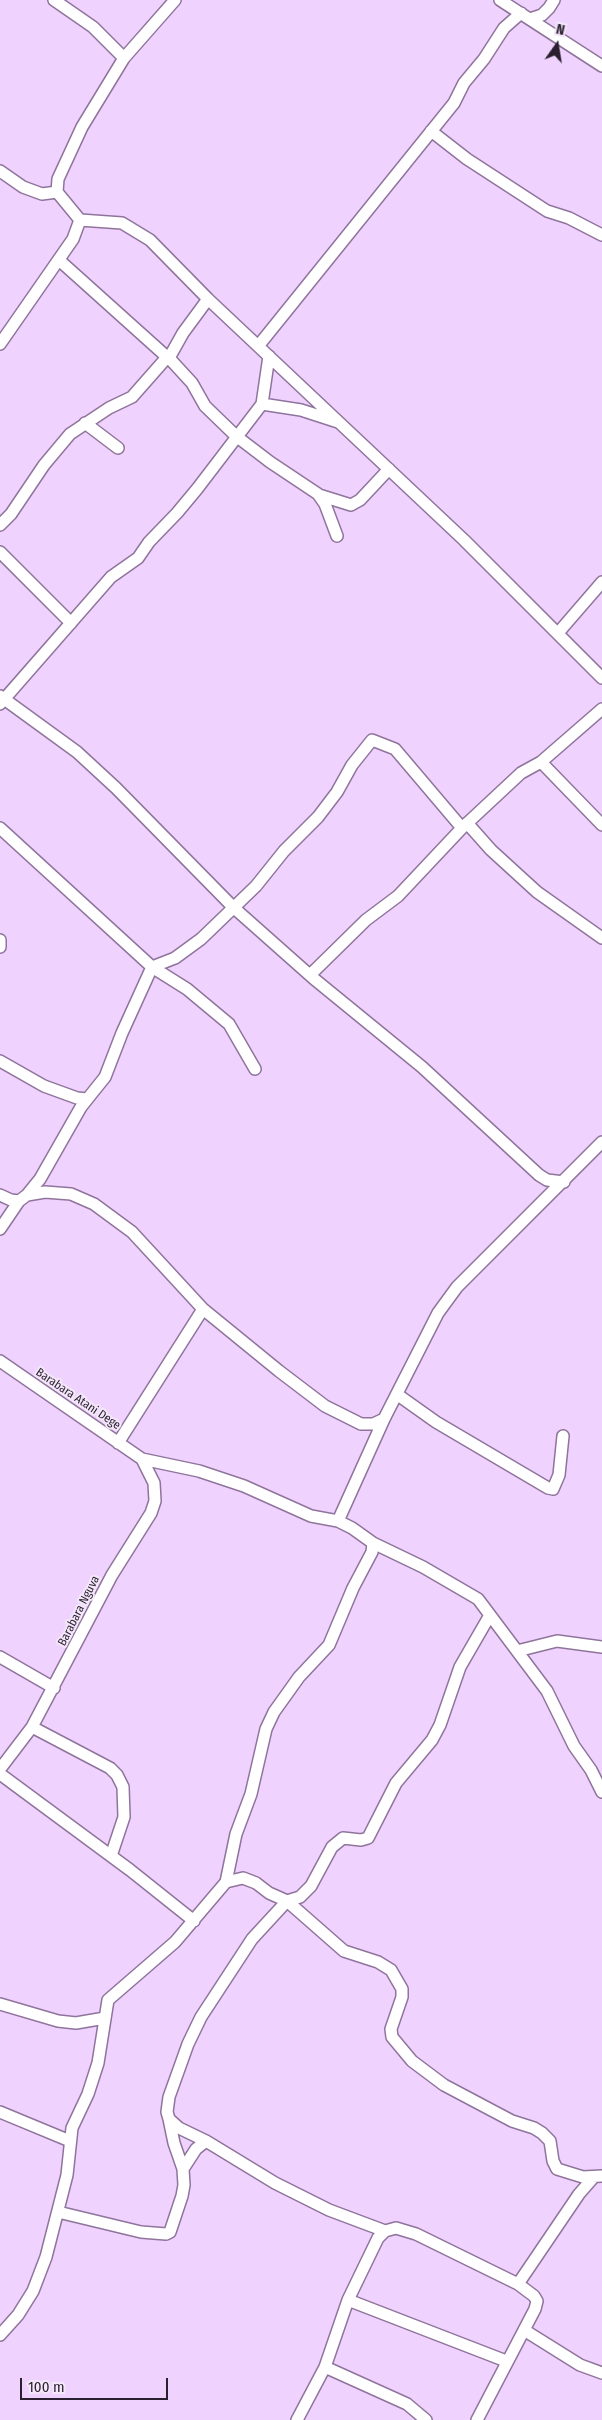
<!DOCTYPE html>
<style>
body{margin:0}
#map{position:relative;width:602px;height:2420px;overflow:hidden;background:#f0d2fe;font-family:"Fira Sans Condensed",sans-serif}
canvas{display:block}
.north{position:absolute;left:532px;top:20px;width:50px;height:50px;-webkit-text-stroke:4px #f3e7f9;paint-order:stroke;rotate:13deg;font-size:14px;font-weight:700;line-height:20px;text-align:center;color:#2a1f2f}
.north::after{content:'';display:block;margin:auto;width:18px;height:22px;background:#2a1f2f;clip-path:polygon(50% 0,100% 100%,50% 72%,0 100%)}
.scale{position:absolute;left:20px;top:2378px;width:148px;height:22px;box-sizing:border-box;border:2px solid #2a1f2f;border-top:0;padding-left:6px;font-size:15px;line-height:18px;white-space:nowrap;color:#2a1f2f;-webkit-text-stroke:4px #f3e7f9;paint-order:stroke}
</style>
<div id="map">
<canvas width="602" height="2420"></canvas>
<div class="north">N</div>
<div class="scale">100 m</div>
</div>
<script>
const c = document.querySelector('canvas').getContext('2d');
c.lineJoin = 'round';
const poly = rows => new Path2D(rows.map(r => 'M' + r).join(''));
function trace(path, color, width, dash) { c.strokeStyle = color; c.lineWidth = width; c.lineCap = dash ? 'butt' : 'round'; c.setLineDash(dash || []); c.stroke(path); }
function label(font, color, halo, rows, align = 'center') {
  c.font = font + ' "Fira Sans Condensed",sans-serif'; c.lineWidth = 4; c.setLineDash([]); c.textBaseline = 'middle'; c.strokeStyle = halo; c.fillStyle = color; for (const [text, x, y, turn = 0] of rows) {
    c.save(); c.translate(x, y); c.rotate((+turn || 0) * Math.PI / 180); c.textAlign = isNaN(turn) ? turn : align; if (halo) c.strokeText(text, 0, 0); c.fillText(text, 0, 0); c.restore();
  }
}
const minor = poly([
 [54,0,93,27,124,58],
 [500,0,602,66],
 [530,19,542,15,549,8,554,0],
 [431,131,467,159,547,211,569,218,602,235],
 [0,171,23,187,42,194,57,192],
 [80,220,122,223,150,240,208,299,464,540,602,678],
 [59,260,167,357],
 [208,299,183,333,169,358,192,383,205,406,236,436,270,462,318,494,325,504,337,536],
 [0,344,73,239,80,220,57,192,58,179,82,127,124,58,175,0],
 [259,345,454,103,464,83,484,59,504,28,521,13],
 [262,404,301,410,338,422],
 [85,423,118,448],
 [319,495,351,505,360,500,389,469],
 [0,525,11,514,44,465,70,434,109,408,132,397,169,355],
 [0,552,71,623],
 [558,633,602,582],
 [0,696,77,752,116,788,233,907,313,978,422,1067,539,1175,547,1180,564,1182],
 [0,704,111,577,138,558,149,542,177,513,197,489,262,404,269,356],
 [541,762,602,825],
 [467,823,491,850,537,892,602,938],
 [0,828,152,967,187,989,229,1024,255,1069],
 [0,940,0,947],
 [310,975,366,920,398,896,462,828,521,773,541,762,602,709],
 [0,1061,44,1086,77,1098,87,1099],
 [0,1195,11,1200,19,1201,27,1195,40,1179,81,1107,105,1077,122,1033,152,967,175,958,201,939,256,886,284,851,318,817,337,792,352,765,372,740,395,749,462,828],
 [27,1195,45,1192,71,1194,94,1204,132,1232,203,1309,279,1371,325,1406,361,1424,373,1424,384,1419,438,1313,457,1287,602,1142],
 [0,1229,19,1201],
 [0,1361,142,1459,199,1471,244,1486,311,1516,338,1521,352,1528,373,1543,423,1567,478,1599,547,1691,574,1746,591,1770,602,1792],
 [398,1395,436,1422,548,1488,553,1489,559,1475,563,1436],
 [118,1443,203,1309],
 [338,1521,384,1419],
 [517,1651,557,1641,602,1647],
 [0,1657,54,1688],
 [32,1727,110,1768,117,1775,123,1787,124,1817,111,1856],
 [0,1769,32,1727,112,1575,151,1513,155,1501,154,1483,142,1459],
 [0,1774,130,1870,194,1921],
 [226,1882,236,1834,251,1794,266,1729,274,1712,299,1677,329,1645,353,1588,372,1552,373,1543],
 [0,2004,58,2021,76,2023,105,2018],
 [0,2112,70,2141],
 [169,2119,174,2143,183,2169],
 [58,2212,141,2232,166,2234,170,2232,182,2196,184,2185,183,2169,196,2149,206,2141],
 [385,2231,329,2210,275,2183,206,2141,179,2128,169,2119,167,2112,169,2097,188,2044,201,2017,252,1939,287,1901,300,1897,311,1886,332,1847,343,1838,361,1840,368,1838,396,1783,432,1740,440,1725,460,1667,490,1615],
 [518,2284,579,2194,593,2178],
 [348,2300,506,2361],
 [524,2330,580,2365,602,2373],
 [0,2335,18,2315,33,2291,46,2257,67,2175,72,2128,88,2094,98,2063,108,2000,175,1942,226,1882,243,1878,256,1883,269,1893,287,1901,344,1951,378,1962,391,1970,402,1989,402,1997,391,2029,392,2037,412,2061,444,2085,512,2121,534,2128,542,2133,550,2141,553,2161,557,2169,583,2177,602,2176],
 [325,2367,407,2404,426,2420],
 [297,2420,325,2367,348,2300,378,2238,385,2231,396,2228,416,2234,518,2284,534,2296,537,2301,535,2309,477,2420]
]);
trace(minor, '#8f749c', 14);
trace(minor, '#fff', 11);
label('12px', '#2a1f2f', '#f3e7f9', [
 ["Barabara Atani Dege",78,1399,34],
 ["Barabara Nguva",79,1611,-63]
]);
</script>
